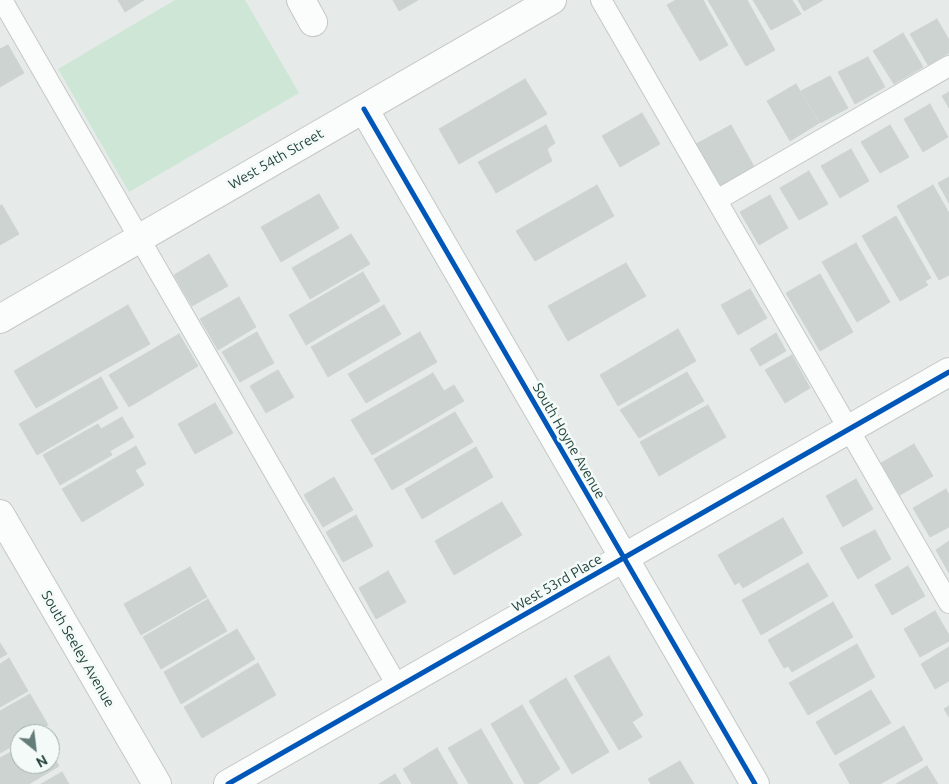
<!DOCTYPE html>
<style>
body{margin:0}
#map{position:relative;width:949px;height:784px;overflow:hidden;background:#e6ebe9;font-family:Ubuntu,sans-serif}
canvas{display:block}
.north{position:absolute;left:10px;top:724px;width:50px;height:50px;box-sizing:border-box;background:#f4faf8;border:1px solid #9fb0ac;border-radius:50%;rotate:151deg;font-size:14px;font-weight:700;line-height:20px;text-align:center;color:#20423b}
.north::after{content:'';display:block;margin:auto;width:18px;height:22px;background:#657d78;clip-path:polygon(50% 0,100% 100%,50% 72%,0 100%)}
</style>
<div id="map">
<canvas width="949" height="784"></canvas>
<div class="north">N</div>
</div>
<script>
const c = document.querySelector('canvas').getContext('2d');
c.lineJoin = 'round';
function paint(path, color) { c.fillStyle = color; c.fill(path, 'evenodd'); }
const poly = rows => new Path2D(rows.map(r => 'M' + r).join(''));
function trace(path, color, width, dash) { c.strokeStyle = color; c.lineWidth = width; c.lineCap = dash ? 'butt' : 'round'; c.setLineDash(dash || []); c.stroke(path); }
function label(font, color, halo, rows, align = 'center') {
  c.font = font + ' Ubuntu,sans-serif'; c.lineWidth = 5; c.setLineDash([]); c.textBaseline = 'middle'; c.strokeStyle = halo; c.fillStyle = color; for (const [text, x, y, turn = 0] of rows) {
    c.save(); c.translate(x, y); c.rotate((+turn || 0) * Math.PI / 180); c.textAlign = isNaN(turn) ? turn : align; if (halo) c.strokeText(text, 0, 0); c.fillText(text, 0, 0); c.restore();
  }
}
paint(poly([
 [175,0,245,0,299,93,129,192,58,69]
]), '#cde6d6');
const building = poly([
 [118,0,144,0,125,12,118,0],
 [393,0,418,0,399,11,393,0],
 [676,0,703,0,728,45,700,61,667,5,676,0],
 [708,0,747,0,775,50,746,66,708,0],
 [753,0,792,0,801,14,771,30,753,0],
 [798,0,823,0,804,11,798,0],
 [937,19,949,40,949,53,928,65,910,34,937,19],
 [903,33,923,67,894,84,873,51,903,33],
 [8,45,24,73,0,87,0,49,8,45],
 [868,57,885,87,855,104,838,72,868,57],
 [830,76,848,108,820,123,801,91,830,76],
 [525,79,547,114,459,164,439,129,525,79],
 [796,84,819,123,790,141,767,101,796,84],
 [949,92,949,108,942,96,949,92],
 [930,104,948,137,923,152,904,119,930,104],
 [642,113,660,144,620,167,602,136,642,113],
 [546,125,555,143,547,149,552,161,496,193,478,162,546,125],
 [731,125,756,170,723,190,696,144,731,125],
 [890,125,909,157,880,173,861,142,890,125],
 [851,149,869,181,840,198,821,166,851,149],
 [809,171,828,204,799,220,780,188,809,171],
 [949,177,949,203,938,183,949,177],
 [597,185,614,216,535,261,516,231,597,185],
 [933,185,949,213,949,275,939,280,897,206,933,185],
 [319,194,339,228,281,262,261,227,319,194],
 [770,195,788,228,759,245,740,212,770,195],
 [2,205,19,234,0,245,0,206,2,205],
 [896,216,931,278,925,281,928,285,900,301,862,236,896,216],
 [351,234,370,264,310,299,292,268,351,234],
 [856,243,890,302,857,322,822,262,856,243],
 [209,254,228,286,192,306,174,275,209,254],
 [626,263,646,296,568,341,548,306,626,263],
 [363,272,380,301,306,345,289,315,363,272],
 [820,274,853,332,820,351,786,293,820,274],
 [750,289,767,318,738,335,721,305,750,289],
 [239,297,256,327,218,350,200,319,239,297],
 [128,305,150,344,36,408,14,371,128,305],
 [384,305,401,334,328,377,311,347,384,305],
 [678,329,696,361,618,406,600,375,678,329],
 [257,332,274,363,240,382,222,352,257,332],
 [420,332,437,362,366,403,348,374,420,332],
 [776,333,786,351,760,366,750,349,776,333],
 [179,334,198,366,129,407,109,375,179,334],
 [792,355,810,388,785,403,765,370,792,355],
 [278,370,294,397,266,413,250,386,278,370],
 [687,372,704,401,639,438,620,410,687,372],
 [433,373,444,391,454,385,464,401,372,455,351,420,433,373],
 [101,377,118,408,37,455,19,424,101,377],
 [215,403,233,433,195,454,178,424,215,403],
 [708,405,726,437,659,476,640,442,708,405],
 [455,412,473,442,392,490,374,459,455,412],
 [122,417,134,437,110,451,112,455,60,485,43,455,98,424,101,429,122,417],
 [914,444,933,476,900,495,881,463,914,444],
 [136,446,146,464,135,470,144,485,82,522,62,489,136,446],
 [476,447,493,477,422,519,405,489,476,447],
 [334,477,353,510,323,527,304,495,334,477],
 [856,479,873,509,843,527,826,496,856,479],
 [946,489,949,495,949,527,930,537,913,508,946,489],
 [502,502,522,535,454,575,435,541,502,502],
 [356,515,373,546,343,562,326,532,356,515],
 [783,518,803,553,743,588,739,582,735,585,718,555,783,518],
 [875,530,891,559,858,579,840,548,875,530],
 [949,541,949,573,936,550,949,541],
 [808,563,828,596,761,635,742,600,808,563],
 [908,566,925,596,892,615,875,585,908,566],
 [190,567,207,597,141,635,124,604,190,567],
 [388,571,406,602,376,619,359,588,388,571],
 [208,599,227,631,161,669,143,637,208,599],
 [833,602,853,637,792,672,788,666,784,668,768,640,833,602],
 [935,611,949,635,949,641,920,657,904,629,935,611],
 [237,629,255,659,181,704,164,672,237,629],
 [0,643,7,654,0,658,0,643],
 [857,644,875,677,808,715,789,683,857,644],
 [949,647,949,681,935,689,921,664,949,647],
 [609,656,643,715,632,722,642,737,619,750,574,676,609,656],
 [9,658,28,691,0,707,0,664,9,658],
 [258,663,276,695,202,738,184,707,258,663],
 [566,678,609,752,572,774,529,701,566,678],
 [871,690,891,723,835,755,816,722,871,690],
 [30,694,48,725,33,734,20,734,20,742,0,753,0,711,30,694],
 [522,705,560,769,537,784,525,784,491,724,522,705],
 [949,706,949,717,944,709,949,706],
 [904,726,923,760,880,784,850,784,839,764,904,726],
 [481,729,513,784,469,784,448,748,481,729],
 [20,747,20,764,50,764,50,751,59,766,29,784,0,784,0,758,20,747],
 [437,748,458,784,412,784,403,769,437,748],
 [680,761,694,784,651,784,648,779,680,761],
 [927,766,938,784,896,784,927,766],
 [62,772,69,784,41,784,62,772],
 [395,774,401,784,379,784,395,774]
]);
paint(building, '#ccd3d1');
trace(building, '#ced4d2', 1);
const lane = poly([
 [2,0,398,687],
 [601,0,949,603],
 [717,200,949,66]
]);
const street = poly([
 [301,0,313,22],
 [364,109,755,784],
 [0,319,552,0],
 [0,514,157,784],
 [228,784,949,372]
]);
trace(lane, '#c3c8c6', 22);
trace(street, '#c3c8c6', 30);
trace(lane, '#fbfcfc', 20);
trace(street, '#fbfcfc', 28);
trace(poly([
 [364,109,755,784],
 [228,784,949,372]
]), '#0057b8', 5);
label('14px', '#20423b', '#f4faf8', [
 ["West 54th Street",276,159,-30],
 ["South Hoyne Avenue",569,441,60],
 ["West 53rd Place",557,583,-30],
 ["South Seeley Avenue",78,649,60]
]);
</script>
